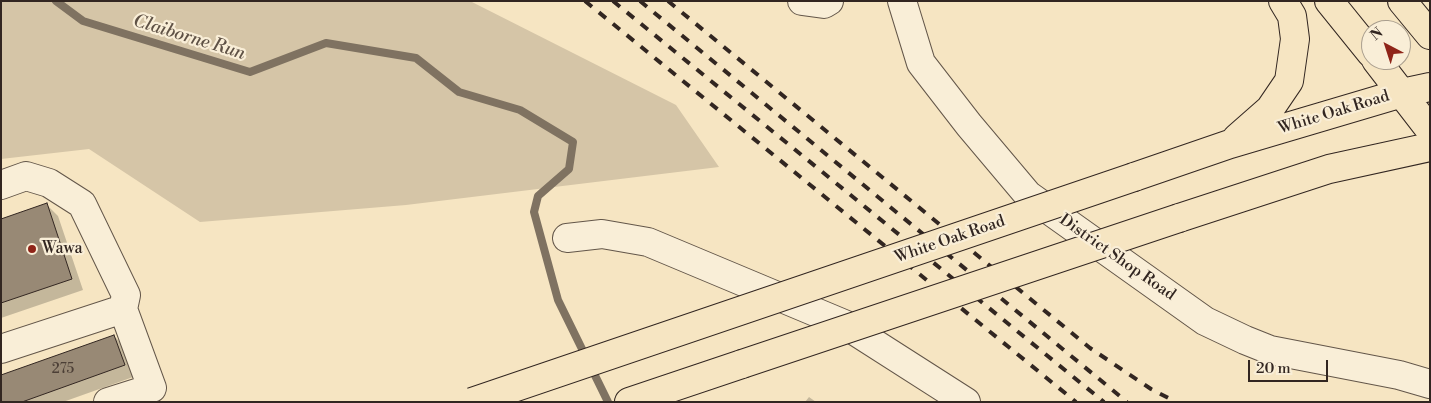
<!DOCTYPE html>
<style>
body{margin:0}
#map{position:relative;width:1431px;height:403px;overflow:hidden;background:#f6e5c2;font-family:"Libre Bodoni",serif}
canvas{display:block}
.frame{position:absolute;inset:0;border:2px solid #322621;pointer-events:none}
.north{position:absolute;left:1361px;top:20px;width:50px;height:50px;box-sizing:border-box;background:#f9eed7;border:1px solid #a99e8e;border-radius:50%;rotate:320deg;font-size:14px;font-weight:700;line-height:20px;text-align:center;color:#322621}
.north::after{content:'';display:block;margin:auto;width:18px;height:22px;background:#8f2418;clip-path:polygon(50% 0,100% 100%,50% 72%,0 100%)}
.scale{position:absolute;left:1248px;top:360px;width:80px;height:22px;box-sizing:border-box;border:2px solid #322621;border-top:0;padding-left:6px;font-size:15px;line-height:18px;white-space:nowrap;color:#322621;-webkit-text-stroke:4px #f9eed7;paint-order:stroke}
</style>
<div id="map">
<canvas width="1431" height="403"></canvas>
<div class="frame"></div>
<div class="north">N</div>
<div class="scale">20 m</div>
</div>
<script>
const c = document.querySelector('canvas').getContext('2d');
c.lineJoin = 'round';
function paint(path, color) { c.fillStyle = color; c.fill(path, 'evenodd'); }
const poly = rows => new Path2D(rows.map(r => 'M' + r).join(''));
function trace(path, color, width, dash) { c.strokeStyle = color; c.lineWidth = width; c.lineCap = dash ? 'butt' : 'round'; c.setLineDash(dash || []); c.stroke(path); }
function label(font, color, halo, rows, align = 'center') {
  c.font = font + ' "Libre Bodoni",serif'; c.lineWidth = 4.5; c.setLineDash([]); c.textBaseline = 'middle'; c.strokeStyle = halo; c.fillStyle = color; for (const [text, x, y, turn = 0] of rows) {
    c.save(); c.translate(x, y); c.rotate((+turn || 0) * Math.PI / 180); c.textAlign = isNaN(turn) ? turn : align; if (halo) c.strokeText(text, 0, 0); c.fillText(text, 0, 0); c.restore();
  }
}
paint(poly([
 [1,1,470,1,676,105,719,167,406,205,200,222,89,149,1,159]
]), '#d5c5a7');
paint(poly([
 [47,205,58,216,83,290,1,318,1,220],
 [114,336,125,347,136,376,63,402,1,402],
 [809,397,816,402,805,402]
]), '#0003');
trace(poly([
 [56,1,83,21,250,72,326,43,416,58,459,92,520,110,573,142,569,169,538,196,534,212,558,300,608,402]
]), '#7f7261', 8);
const building = poly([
 [47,203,72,279,1,303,1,219,47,203],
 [114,335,125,365,22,402,1,402,1,375,114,335]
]);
paint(building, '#988975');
trace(building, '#322621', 1);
const minor = poly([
 [802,1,824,4,829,1],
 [902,1,921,63,969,125,1028,195,1205,321,1245,340,1270,350,1399,375,1430,384],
 [1,185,26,176,49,183,82,204,126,295,123,309,1,349],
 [567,238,602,234,648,242,844,324,966,402],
 [108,402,152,388,123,309]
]);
const major = poly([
 [1329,1,1371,53],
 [1402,1,1430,35],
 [1376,60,1430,130],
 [1237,138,1270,109,1289,81,1295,39,1292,16,1283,1],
 [1134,177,1230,144,1402,93,1430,87],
 [1179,218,1329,169,1430,147],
 [629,402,742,364]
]);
trace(minor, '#635649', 30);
trace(major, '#322621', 30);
trace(minor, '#f9eed7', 28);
trace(major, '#f6e5c2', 28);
trace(poly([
 [585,1,1076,402],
 [613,1,1104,402],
 [640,1,1127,402],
 [668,1,1090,348,1151,389,1176,402]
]), '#322621', 4, [9, 9]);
const majorBridge = poly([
 [742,364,1179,218],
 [472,402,1134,177]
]);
trace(majorBridge, '#322621', 30, []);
trace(majorBridge, '#f6e5c2', 28);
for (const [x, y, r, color] of [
 [32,249,5,"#8f2418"]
]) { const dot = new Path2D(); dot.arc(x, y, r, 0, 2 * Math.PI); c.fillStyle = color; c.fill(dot); trace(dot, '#f9eed7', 2); }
label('14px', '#4c3f36', null, [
 ["275",63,370]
]);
label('16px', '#322621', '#f9eed7', [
 ["White Oak Road",1334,113,-17],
 ["White Oak Road",950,240,-19],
 ["District Shop Road",1117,258,35]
]);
label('16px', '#322621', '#f9eed7', [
 ["Wawa",42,249]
], 'left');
label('italic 18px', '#5f5246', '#f9eed7', [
 ["Claiborne Run",189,38,17]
]);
</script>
